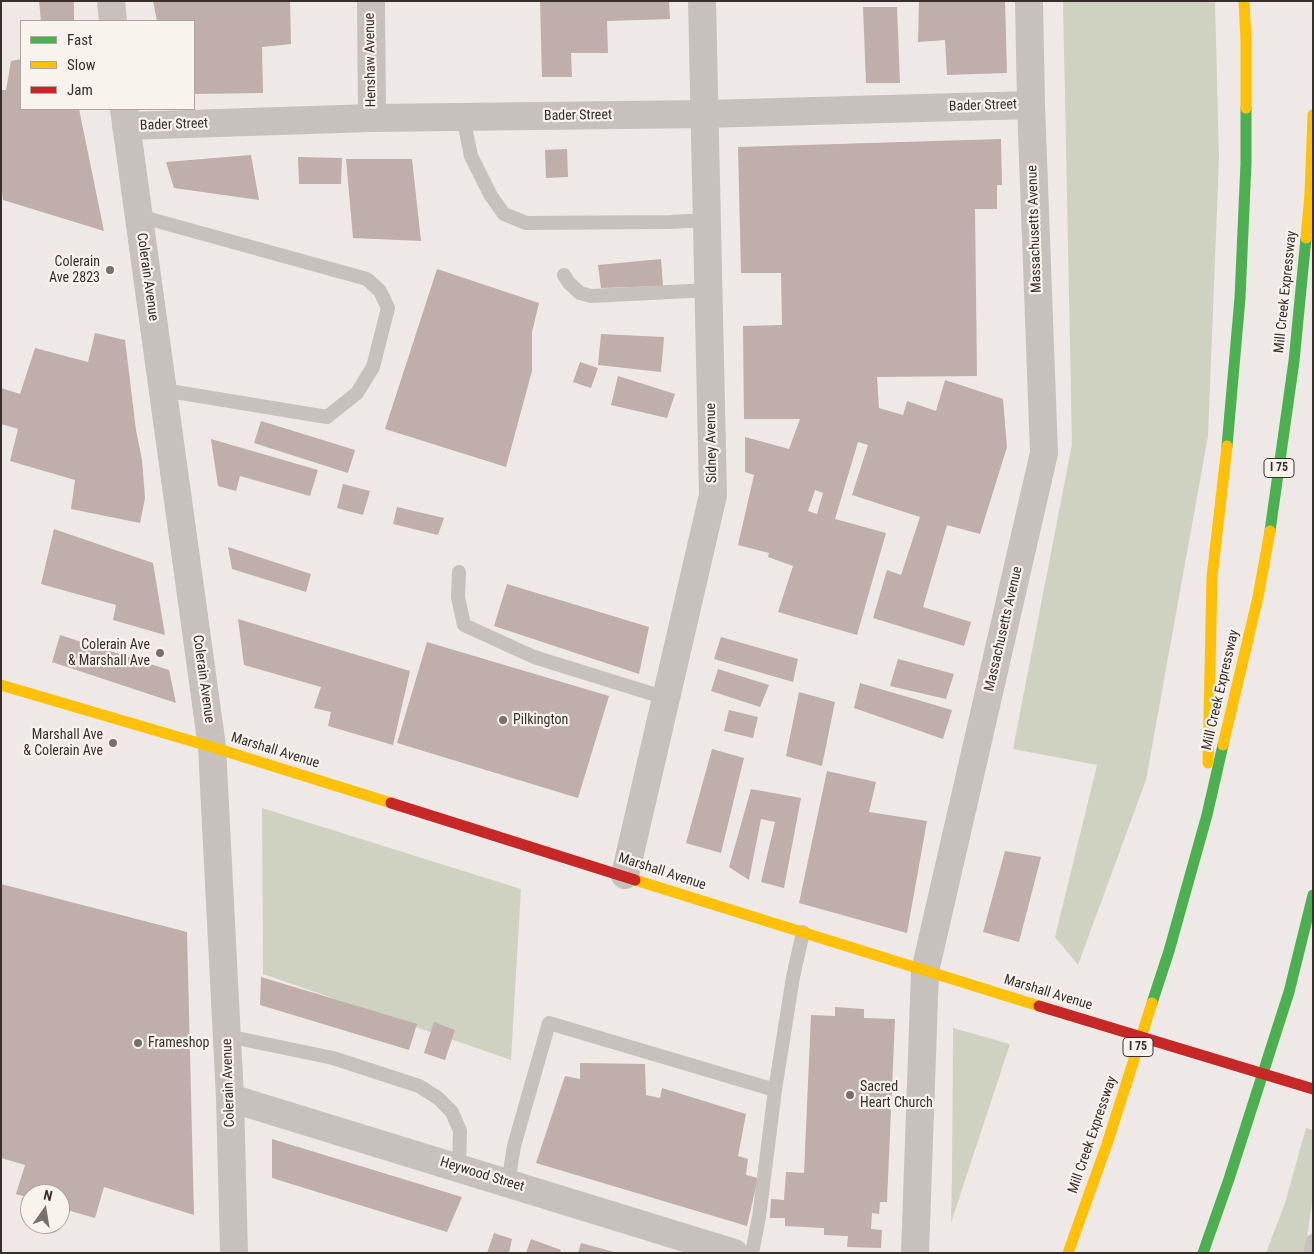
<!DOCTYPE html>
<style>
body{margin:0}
#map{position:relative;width:1314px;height:1254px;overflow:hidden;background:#eee9e6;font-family:"Roboto Condensed",sans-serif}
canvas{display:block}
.frame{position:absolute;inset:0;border:2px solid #382f2c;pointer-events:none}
.legend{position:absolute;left:20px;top:20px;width:175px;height:90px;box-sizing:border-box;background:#f9f3ee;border:1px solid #aca5a0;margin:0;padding:6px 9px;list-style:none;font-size:15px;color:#382f2c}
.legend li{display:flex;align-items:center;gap:10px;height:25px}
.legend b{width:25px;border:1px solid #aca5a0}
.north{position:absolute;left:20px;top:1184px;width:50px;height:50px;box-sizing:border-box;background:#f9f3ee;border:1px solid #aca5a0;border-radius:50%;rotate:13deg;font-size:14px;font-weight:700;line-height:20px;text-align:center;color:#382f2c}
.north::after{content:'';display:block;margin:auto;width:18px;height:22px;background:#78706d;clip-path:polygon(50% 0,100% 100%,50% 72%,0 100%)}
</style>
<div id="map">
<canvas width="1314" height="1254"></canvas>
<div class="frame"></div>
<ul class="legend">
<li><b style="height:6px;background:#4caf50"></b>Fast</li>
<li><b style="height:6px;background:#ffc107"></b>Slow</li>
<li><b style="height:6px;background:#c62828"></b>Jam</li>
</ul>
<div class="north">N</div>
</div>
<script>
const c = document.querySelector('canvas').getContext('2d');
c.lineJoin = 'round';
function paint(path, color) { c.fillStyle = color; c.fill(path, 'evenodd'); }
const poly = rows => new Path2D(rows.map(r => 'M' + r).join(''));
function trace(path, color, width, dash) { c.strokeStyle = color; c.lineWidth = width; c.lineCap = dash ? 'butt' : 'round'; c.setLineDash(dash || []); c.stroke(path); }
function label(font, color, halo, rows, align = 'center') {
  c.font = font + ' "Roboto Condensed",sans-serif'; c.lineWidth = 4.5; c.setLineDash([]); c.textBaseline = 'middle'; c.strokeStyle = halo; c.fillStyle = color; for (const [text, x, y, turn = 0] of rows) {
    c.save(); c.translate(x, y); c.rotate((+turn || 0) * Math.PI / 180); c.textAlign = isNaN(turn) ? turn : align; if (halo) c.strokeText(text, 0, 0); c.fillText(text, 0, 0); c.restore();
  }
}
paint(poly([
 [1063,1,1215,1,1219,159,1208,436,1146,780,1078,965,1055,937,1097,765,1013,749,1072,444],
 [262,808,521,889,511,1060,263,974],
 [953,1028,1010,1044,951,1223,952,1175],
 [1306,1128,1313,1130,1313,1195,1305,1253,1266,1253,1285,1203]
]), '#d0d2c1');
paint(poly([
 [39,1,74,1,74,21,41,21],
 [153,1,290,1,291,44,262,47,263,93,194,94,194,21,157,21],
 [540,1,669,1,670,19,607,21,608,53,571,53,572,77,542,77],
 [919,1,1005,1,1007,73,947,75,945,40,918,42],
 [863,7,897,7,900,83,866,83],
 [21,59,21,109,79,109,104,231,3,200,1,183,1,90,6,90,11,61],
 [1001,139,1002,185,997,185,997,209,975,209,977,376,877,377,879,408,903,415,907,401,936,411,945,380,1003,399,1007,447,980,534,947,525,923,607,971,622,964,646,873,618,887,570,901,575,920,517,852,495,868,445,858,442,835,519,886,533,857,635,778,612,793,566,768,557,769,553,738,545,754,475,745,472,745,437,789,449,800,419,744,419,743,326,782,325,781,273,741,273,738,147],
 [815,490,823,493,817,514,808,511],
 [567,149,568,177,546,178,545,150],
 [251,155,259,200,174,188,166,162],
 [298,157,342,158,341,184,299,184],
 [346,159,412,159,421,241,353,238],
 [661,259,663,286,601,288,598,265],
 [437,269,539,303,532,332,532,371,506,467,385,429],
 [95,333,125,340,136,430,142,460,145,498,140,523,71,509,75,480,10,461,18,429,1,424,1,388,20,394,35,348,88,362],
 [601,334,664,337,661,372,598,365],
 [580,362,598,368,591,388,573,382],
 [618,376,675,394,667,418,611,405],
 [261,421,355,450,348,473,254,443],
 [211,439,318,470,310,496,240,476,236,491,218,486],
 [343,484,370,491,363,515,337,508],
 [397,507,444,518,438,535,393,524],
 [54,529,153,563,165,635,113,620,116,605,41,584],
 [228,547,311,574,306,592,232,569],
 [507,584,649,627,639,674,494,626],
 [238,619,410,671,393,745,328,726,331,712,314,708,321,687,244,665],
 [60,635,169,670,176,703,52,662],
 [721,637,798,659,793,682,714,659],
 [427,642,609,696,578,798,397,743],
 [898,659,954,674,946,699,890,686],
 [718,669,769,685,760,707,711,691],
 [860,683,952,710,943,739,854,708],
 [799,692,835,702,822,766,786,756],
 [729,710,758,717,753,738,724,731],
 [712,749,744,758,721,853,686,843],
 [827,771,876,782,869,812,927,821,907,933,799,903],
 [751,789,801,798,784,888,761,882,775,822,761,819,749,880,729,867],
 [1005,851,1041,857,1019,942,983,932],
 [1,884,187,932,194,1215,104,1187,95,1218,60,1208,60,1194,30,1194,30,1198,16,1194,25,1165,1,1158],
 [261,977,417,1024,409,1050,260,1005],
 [835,1007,864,1009,864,1018,895,1019,887,1202,880,1202,879,1214,872,1213,871,1229,882,1230,881,1248,847,1247,848,1236,824,1235,824,1228,785,1226,785,1218,770,1218,771,1199,784,1200,786,1172,804,1173,811,1015,835,1016],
 [434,1022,455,1030,445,1060,424,1053],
 [580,1063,645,1064,646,1095,660,1098,662,1088,746,1114,738,1156,748,1159,746,1175,758,1178,747,1226,536,1163,565,1076,580,1079],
 [272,1139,462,1197,447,1232,272,1178],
 [494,1233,512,1239,509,1253,487,1253],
 [531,1239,561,1250,560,1253,526,1253],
 [581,1243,614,1252,614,1253,578,1253]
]), '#bfaea9');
trace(poly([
 [463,117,471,156,491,196,504,214,526,223,670,222,707,220],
 [139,216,367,279,380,291,388,308,373,367,357,393,327,417,163,390],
 [564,275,569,283,580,293,591,296,709,290],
 [459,572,458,597,464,625,534,657,666,698],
 [227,1036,333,1058,419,1086,438,1098,452,1112,460,1131,459,1168],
 [508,1183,514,1146,549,1023,775,1090,793,977,803,932],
 [1311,1250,1313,1241],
 [752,1253,759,1217,775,1090]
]), '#c7c1bd', 14);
trace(poly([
 [111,1,113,21],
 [371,1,372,118],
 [124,109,212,747,230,1098,234,1253],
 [126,126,372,118,705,114,1031,105],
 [625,875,713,495,702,1],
 [230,1098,734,1253],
 [915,1253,925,971,1044,453,1031,105,1029,1]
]), '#c7c1bd', 28);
trace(poly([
 [1227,446,1240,298,1246,163,1246,108],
 [1270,531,1294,361,1306,238],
 [1152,1003,1169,951,1207,815,1223,745],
 [1203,1253,1229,1179,1289,992,1313,895]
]), '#4caf50', 11);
trace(poly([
 [1244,1,1246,40,1246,108],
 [1306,238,1310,194,1313,115],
 [1,685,212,747,391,803],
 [1223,745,1258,597,1270,531],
 [1208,763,1212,577,1227,446],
 [635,880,1039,1006],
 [1068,1253,1107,1144,1152,1003]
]), '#ffc107', 11);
trace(poly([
 [391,803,635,880],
 [1039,1006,1313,1089]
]), '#c62828', 11);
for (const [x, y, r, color] of [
 [110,270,5,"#78706d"],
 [160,653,5,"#78706d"],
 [503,720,5,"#78706d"],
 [113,743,5,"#78706d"],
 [138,1043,5,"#78706d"],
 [850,1095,5,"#78706d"]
]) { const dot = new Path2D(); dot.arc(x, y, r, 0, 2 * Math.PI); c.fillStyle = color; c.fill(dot); trace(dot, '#f9f3ee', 2); }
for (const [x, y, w] of [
 [1279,468,30],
 [1138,1047,30]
]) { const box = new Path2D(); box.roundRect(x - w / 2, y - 9.5, w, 19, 4); c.fillStyle = '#f9f3ee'; c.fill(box); trace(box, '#382f2c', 1); }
label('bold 12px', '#382f2c', null, [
 ["I 75",1279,468],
 ["I 75",1138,1047]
]);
label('14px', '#382f2c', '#f9f3ee', [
 ["Henshaw Avenue",371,60,-91],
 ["Bader Street",983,106,-2],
 ["Bader Street",578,116,-1],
 ["Bader Street",174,125,-2],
 ["Massachusetts Avenue",1035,229,-92],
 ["Colerain Avenue",147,277,82],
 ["Mill Creek Expressway",1286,292,-84],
 ["Sidney Avenue",712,443,-91],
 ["Massachusetts Avenue",1004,629,-77],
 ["Colerain Avenue",203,679,82],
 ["Mill Creek Expressway",1221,690,-77],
 ["Marshall Avenue",275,751,17],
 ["Marshall Avenue",662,872,18],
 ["Marshall Avenue",1048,993,17],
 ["Colerain Avenue",229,1083,-92],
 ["Mill Creek Expressway",1093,1135,-71],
 ["Heywood Street",482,1175,17]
]);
label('14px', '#382f2c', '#f9f3ee', [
 ["Colerain",100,262],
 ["Ave 2823",100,278],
 ["Colerain Ave",150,645],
 ["& Marshall Ave",150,661],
 ["Pilkington",513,720,"left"],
 ["Marshall Ave",103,735],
 ["& Colerain Ave",103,751],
 ["Frameshop",148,1043,"left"],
 ["Sacred",860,1087,"left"],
 ["Heart Church",860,1103,"left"]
], 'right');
</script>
